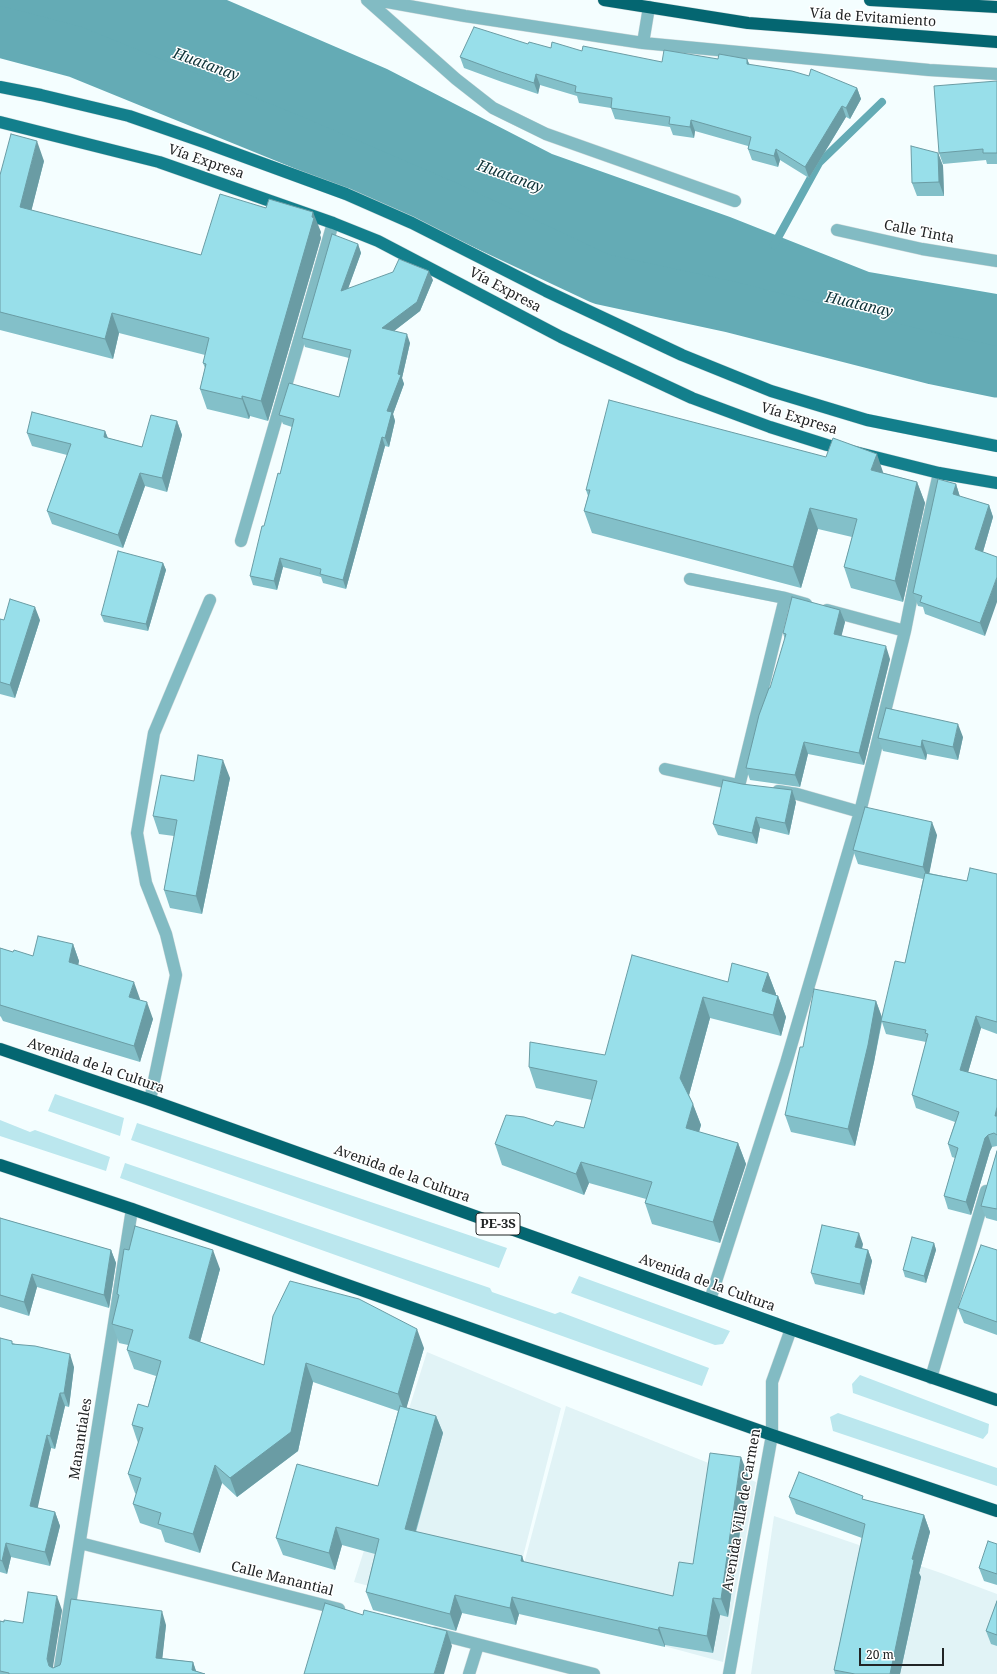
<!DOCTYPE html>
<meta charset="utf-8">
<style>
body{margin:0}
#map{position:relative;width:997px;height:1674px;overflow:hidden;background:#f4feff;font-family:"Noto Serif",serif}
canvas{display:block}
.scale{position:absolute;left:859px;top:1648px;width:85px;height:18px;box-sizing:border-box;border:2px solid #212425;border-top:0;padding-left:5px;font-size:12px;line-height:14px;white-space:nowrap;color:#212425;-webkit-text-stroke:3px #fff;paint-order:stroke}
</style>
<div id="map">
<canvas width="997" height="1674"></canvas>
<div class="scale">20 m</div>
</div>
<script>
const c = document.querySelector('canvas').getContext('2d');
c.lineJoin = 'round';
function paint(path, color) { c.fillStyle = color; c.fill(path, 'evenodd'); }
const poly = rows => new Path2D(rows.map(r => 'M' + r).join(''));
function trace(path, color, width, dash) { c.strokeStyle = color; c.lineWidth = width; c.lineCap = dash ? 'butt' : 'round'; c.setLineDash(dash || []); c.stroke(path); }
function label(font, color, halo, rows, align = 'center') {
  c.font = font + ' "Noto Serif",serif'; c.lineWidth = 3; c.setLineDash([]); c.textBaseline = 'middle'; c.strokeStyle = halo; c.fillStyle = color; for (const [text, x, y, turn = 0] of rows) {
    c.save(); c.translate(x, y); c.rotate((+turn || 0) * Math.PI / 180); c.textAlign = isNaN(turn) ? turn : align; if (halo) c.strokeText(text, 0, 0); c.fillText(text, 0, 0); c.restore();
  }
}
paint(poly([
 [427,1352,561,1408,506,1623,354,1582],
 [566,1406,756,1482,723,1662,513,1605],
 [774,1516,941,1573,997,1594,997,1674,751,1674]
]), '#e1f3f6');
paint(poly([
 [55,1094,124,1118,120,1136,48,1111],
 [0,1120,30,1132,35,1130,110,1157,106,1171,0,1136],
 [137,1123,507,1248,499,1268,131,1140],
 [125,1163,490,1288,492,1292,555,1314,560,1312,709,1368,702,1386,120,1178],
 [579,1276,730,1331,723,1344,715,1345,571,1293],
 [860,1375,989,1424,988,1433,983,1439,853,1393,852,1384],
 [838,1413,997,1468,997,1486,833,1431,830,1417]
]), '#bbe7ee');
paint(poly([
 [0,0,227,0,387,69,552,154,730,217,869,272,997,294,997,372,934,359,731,307,601,279,450,208,297,142,76,52,0,32]
]), '#64abb5');
trace(poly([
 [774,245,819,163,882,102]
]), '#64abb5', 8);
trace(poly([
 [0,32,76,52,297,142,450,208,601,279,731,307,934,359,997,372]
]), '#64abb5', 51);
const minor = poly([
 [367,0,456,79,493,108,546,134,735,201],
 [376,0,465,16,643,43,929,70,997,74],
 [643,43,649,7],
 [837,230,922,249,997,261],
 [241,541,333,223],
 [690,579,785,598,806,604],
 [905,631,916,575,939,473],
 [665,769,738,785],
 [739,786,785,598],
 [778,791,797,794,860,812],
 [150,1100,176,975,166,934,146,883,137,833,154,733,210,600],
 [710,1300,786,1063,860,812,905,631,827,610],
 [931,1378,986,1191],
 [80,1543,339,1609],
 [434,1633,594,1674],
 [59,1674,132,1209],
 [469,1674,478,1645],
 [729,1674,772,1435,772,1382,791,1329]
]);
const major = poly([
 [0,87,41,95,129,116,204,142,346,194,412,223,546,291,682,355,771,391,867,420,997,446],
 [0,122,159,162,333,223,378,241,561,337,692,398,770,427,827,445,939,473,997,483]
]);
const highway = poly([
 [604,0,748,23,997,42],
 [870,0,997,7],
 [0,1049,150,1100,791,1329,997,1400],
 [0,1165,132,1209,772,1435,997,1511]
]);
trace(minor, '#d2dbdc', 13);
trace(major, '#d2dbdc', 13);
trace(highway, '#d2dbdc', 13);
trace(minor, '#82bbc3', 12);
trace(major, '#137f8c', 12);
trace(highway, '#046671', 12);
paint(poly([
 [528,44,551,48,582,51,662,62,718,59,747,59,750,65,809,76,857,88,861,99,850,119,846,117,809,178,780,160,778,167,752,160,748,149,748,146,695,131,694,138,673,135,670,127,615,119,611,108,579,103,577,96,540,85,538,94,502,82,464,68,460,57],
 [997,81,997,164,987,164,986,160,943,164,939,153],
 [938,153,943,166,944,196,917,196,912,183],
 [44,161,31,211,201,255,321,232,320,235,321,238,268,421,250,416,249,419,207,409,200,389,205,368,203,363,205,355,119,333,113,359,0,330,0,175],
 [358,244,361,253,348,288,433,280,420,311,394,331,410,343,402,378,404,384,393,414,395,421,389,447,385,446,346,589,323,583,321,577,283,567,277,590,253,585,250,576,280,474,292,427,283,424,279,415,339,397,349,358,305,347,302,338],
 [177,421,182,435,167,492,145,486,123,548,52,524,47,511,67,455,32,446,27,433,105,431,108,438,142,447],
 [884,473,917,482,925,503,903,602,851,588,844,567,852,537,818,529,801,588,592,533,584,511,588,496,586,490],
 [956,484,960,497,989,505,993,517,983,552,985,636,925,614,923,607,918,606,913,593],
 [163,563,166,570,148,631,104,622,101,615],
 [840,610,845,622,841,636,890,659,864,765,808,754,800,787,750,780,746,768,785,640,783,633],
 [0,619,4,620,40,620,15,698,0,694],
 [963,737,958,760,927,754,926,760,883,751,878,738],
 [230,778,202,914,170,908,164,890,174,836,159,834,153,816,194,781],
 [796,802,789,835,760,828,757,844,718,835,713,824],
 [937,835,929,873,967,881,997,874,997,1034,981,1028,968,1072,997,1080,997,1146,992,1147,990,1151,971,1215,948,1209,944,1196,955,1158,952,1157,948,1144,955,1122,916,1108,912,1095,926,1042,886,1034,882,1022,874,1062,855,1146,791,1132,785,1115,803,1047,876,1001,882,1017,905,963,923,879,858,864,853,850],
 [73,944,79,961,78,965,140,999,140,1000,153,1019,140,1062,3,1021,1,1017,0,1016,0,948,13,952,33,956],
 [768,973,776,994,776,995,778,996,786,1017,781,1036,710,1018,689,1095,701,1125,699,1132,738,1143,746,1164,720,1243,652,1224,645,1203,646,1199,589,1183,584,1195,502,1165,495,1144,553,1126,584,1128,592,1100,536,1088,529,1067,605,1055,728,982],
 [997,1151,997,1221,986,1218,981,1206],
 [0,1218,111,1250,116,1263,109,1308,37,1287,29,1316,0,1307],
 [934,1243,936,1250,926,1283,905,1277,903,1270],
 [863,1244,862,1249,868,1250,872,1261,864,1295,815,1284,811,1273],
 [129,1250,220,1269,200,1342,264,1365,424,1348,406,1408,436,1416,443,1433,416,1532,522,1556,524,1562,673,1596,748,1475,728,1617,720,1615,713,1653,665,1645,665,1647,519,1614,516,1625,462,1613,456,1631,373,1610,366,1592,375,1554,342,1545,335,1570,283,1555,276,1538,378,1486,398,1411,313,1382,298,1451,237,1497,222,1483,200,1553,165,1542,161,1530,140,1523,133,1504,136,1494,135,1493,128,1474,138,1443,132,1425,148,1407,156,1376,134,1369,127,1350,128,1345,119,1343,112,1324,118,1298,117,1294],
 [997,1250,997,1335,964,1323,958,1308],
 [0,1338,74,1367,69,1407,65,1406,55,1449,51,1448,37,1508,55,1512,60,1526,50,1566,11,1557,7,1574,0,1572],
 [789,1497,865,1500,924,1515,930,1532,919,1573,921,1577,900,1674,835,1674,834,1670,862,1538,796,1514],
 [997,1544,997,1585,984,1581,979,1568],
 [997,1601,997,1646,991,1644,986,1631],
 [62,1610,52,1668,53,1668,166,1625,162,1658,193,1662,196,1671,205,1674,0,1674,0,1621,23,1623]
]), '#83c0c9');
paint(poly([
 [747,59,751,70,747,64],
 [536,74,540,85,538,94,534,83],
 [857,88,861,99,850,119,846,108],
 [842,106,846,117,809,178,805,167],
 [691,120,695,131,694,138,690,127],
 [37,141,44,161,27,228,20,207],
 [776,149,780,160,778,167,774,156],
 [938,153,943,166,944,196,939,182],
 [313,212,321,232,320,235,321,238,268,421,261,401],
 [358,244,361,253,344,300,341,291],
 [429,271,433,280,420,311,385,338,382,328],
 [112,313,119,333,113,359,105,339],
 [407,334,410,343,402,378,404,384,393,414,395,421,389,447,385,438,387,411,398,374],
 [242,396,250,416,249,419,242,399],
 [177,421,182,435,167,492,162,478],
 [105,431,110,444,104,437],
 [382,437,385,446,346,589,343,580],
 [877,454,884,475,871,470],
 [140,473,145,486,123,548,118,535],
 [917,482,925,503,903,602,895,581],
 [956,484,960,497,953,494],
 [989,505,993,517,980,562,975,549],
 [810,508,818,529,801,588,793,567],
 [280,558,283,567,277,590,274,581],
 [163,563,166,570,148,631,146,624],
 [997,577,997,602,985,636,980,623],
 [35,607,40,620,15,698,10,685],
 [840,610,845,622,839,646,834,634],
 [886,646,890,659,864,765,859,753],
 [958,724,963,737,958,760,953,747],
 [922,740,927,754,926,760,921,747],
 [804,742,808,754,800,787,795,775],
 [223,760,230,778,202,914,196,896],
 [792,790,796,802,789,835,785,823],
 [756,817,760,828,757,844,752,833],
 [932,822,937,835,928,880,923,867],
 [73,944,79,961,75,979,69,962],
 [768,973,776,994,770,1013,762,991],
 [134,982,140,999,135,1014,129,997],
 [778,996,786,1017,781,1036,773,1015],
 [703,997,710,1018,688,1099,680,1078],
 [876,1001,882,1018,874,1062,855,1146,848,1129],
 [147,1002,153,1019,140,1062,134,1046],
 [976,1016,981,1028,965,1083,960,1070],
 [693,1104,701,1125,694,1149,686,1128],
 [997,1107,997,1122,995,1116],
 [988,1135,992,1147,990,1151,971,1215,966,1202,985,1138],
 [738,1143,746,1164,720,1243,713,1222],
 [581,1162,589,1183,584,1195,576,1174],
 [859,1233,863,1244,859,1258,855,1247],
 [934,1243,936,1250,926,1283,924,1276],
 [111,1250,116,1263,109,1308,104,1295],
 [213,1250,220,1269,196,1357,189,1338],
 [868,1250,872,1261,864,1295,860,1284],
 [32,1274,37,1287,29,1316,24,1302],
 [417,1329,424,1348,405,1413,398,1394],
 [70,1354,74,1367,69,1407,64,1393],
 [306,1363,313,1382,298,1451,237,1497,230,1478],
 [60,1393,65,1406,55,1449,50,1436],
 [436,1416,443,1433,411,1547,405,1529],
 [47,1435,51,1448,35,1520,30,1506],
 [741,1457,748,1475,728,1617,721,1599],
 [215,1465,222,1483,200,1553,193,1534],
 [55,1512,60,1526,50,1566,45,1552],
 [924,1515,930,1532,919,1573,921,1577,900,1674,890,1674,912,1559],
 [336,1527,342,1545,335,1570,329,1553],
 [6,1543,11,1557,7,1574,2,1561],
 [522,1556,528,1574,521,1561],
 [455,1595,462,1613,456,1631,450,1614],
 [57,1596,62,1610,52,1673,47,1659],
 [512,1597,519,1614,516,1625,510,1608],
 [713,1598,720,1615,713,1653,707,1636],
 [162,1611,166,1625,161,1671,156,1658],
 [659,1627,665,1645,665,1647,658,1630],
 [447,1631,452,1646,444,1674,434,1674],
 [193,1662,197,1674,192,1670]
]), '#6a9ca4');
const building = poly([
 [474,27,528,44,529,42,551,48,552,42,582,51,583,46,662,62,664,50,718,59,719,54,747,59,747,64,792,71,809,76,811,69,857,88,846,108,842,106,805,167,776,149,774,156,748,149,751,137,691,120,690,127,669,124,670,117,611,108,612,98,575,92,576,86,536,74,534,83,498,71,460,57,474,27],
 [997,81,997,153,983,153,983,149,939,153,934,86,997,81],
 [11,134,37,141,20,207,201,255,220,194,266,208,269,199,313,212,312,217,314,218,261,401,242,396,242,399,200,389,206,364,203,363,209,338,112,313,105,339,0,312,0,175,11,134],
 [911,146,938,153,939,182,912,183,911,146],
 [332,234,358,244,341,291,393,272,399,259,429,271,417,302,382,328,407,334,398,374,401,375,387,411,392,412,385,438,382,437,343,580,320,574,321,569,280,558,274,581,250,576,262,526,264,526,278,473,280,474,294,419,279,415,289,383,339,397,351,350,302,338,332,234],
 [609,400,826,457,833,438,877,454,871,470,917,482,895,581,844,567,857,519,810,508,793,567,584,511,590,490,586,490,609,400],
 [32,412,105,431,104,437,142,447,151,415,177,421,162,478,140,473,118,535,47,511,71,444,27,433,32,412],
 [938,479,956,484,953,494,989,505,975,549,997,557,997,577,980,623,920,602,922,596,913,593,938,479],
 [118,551,163,563,146,624,101,615,118,551],
 [792,597,840,610,834,634,886,646,859,753,804,742,795,775,746,768,759,715,769,688,770,688,786,634,783,633,792,597],
 [10,599,35,607,10,685,0,682,0,619,4,620,10,599],
 [886,708,958,724,953,747,922,740,921,747,878,738,886,708],
 [198,755,223,760,196,896,164,890,177,820,153,816,161,775,194,781,198,755],
 [723,780,742,784,792,790,785,823,756,817,752,833,713,824,723,780],
 [865,807,932,822,923,867,853,850,865,807],
 [970,868,997,874,997,1022,976,1016,960,1070,997,1080,997,1107,995,1116,997,1116,997,1135,994,1133,988,1135,985,1138,966,1202,944,1196,958,1148,948,1144,959,1112,912,1095,928,1034,925,1033,926,1030,881,1021,895,961,905,963,925,873,967,881,970,868],
 [38,936,73,944,69,962,134,982,129,997,147,1002,134,1046,0,1005,0,948,13,952,14,950,33,956,38,936],
 [632,955,728,982,732,963,768,973,762,991,778,996,773,1015,703,997,680,1078,693,1104,686,1128,738,1143,713,1222,645,1203,652,1182,581,1162,576,1174,495,1144,506,1115,524,1117,553,1126,556,1121,584,1128,597,1081,529,1067,530,1042,605,1055,632,955],
 [814,989,876,1001,868,1045,848,1129,785,1115,800,1047,803,1047,814,989],
 [997,1151,997,1209,981,1206,997,1151],
 [0,1218,111,1250,104,1295,32,1274,24,1302,0,1295,0,1218],
 [822,1225,859,1233,855,1247,868,1250,860,1284,811,1273,822,1225],
 [135,1226,213,1250,189,1338,264,1365,273,1316,290,1281,359,1299,417,1329,398,1394,306,1363,291,1432,230,1478,215,1465,193,1534,158,1524,161,1513,133,1504,141,1478,128,1474,143,1428,132,1425,138,1404,148,1407,161,1361,127,1350,133,1330,112,1324,119,1295,117,1294,124,1249,129,1250,135,1226],
 [912,1237,934,1243,924,1276,903,1270,912,1237],
 [981,1245,997,1250,997,1322,958,1308,981,1245],
 [0,1338,12,1341,12,1344,35,1346,70,1354,64,1393,60,1393,50,1436,47,1435,30,1506,55,1512,45,1552,6,1543,2,1561,0,1560,0,1338],
 [400,1406,436,1416,405,1529,522,1556,521,1561,673,1596,679,1562,693,1564,710,1453,741,1457,721,1599,713,1598,707,1636,659,1627,658,1630,512,1597,510,1608,455,1595,450,1614,366,1592,379,1539,336,1527,329,1553,276,1538,297,1464,378,1486,400,1406],
 [799,1472,863,1496,862,1499,924,1515,912,1559,914,1560,890,1674,855,1674,834,1670,865,1524,789,1497,799,1472],
 [988,1541,997,1544,997,1574,979,1568,988,1541],
 [28,1592,57,1596,47,1659,49,1666,53,1668,60,1665,61,1662,71,1599,162,1611,156,1658,193,1662,192,1670,205,1674,9,1674,9,1673,0,1671,0,1621,4,1622,4,1620,23,1623,28,1592],
 [997,1601,997,1635,986,1631,997,1601],
 [325,1603,363,1615,364,1610,447,1631,434,1674,304,1674,325,1603]
]);
paint(building, '#98dfea');
trace(building, '#6a9ca4', 1);
for (const [x, y, w] of [
 [498,1224,44]
]) { const box = new Path2D(); box.roundRect(x - w / 2, y - 11, w, 22, 3); c.fillStyle = '#fff'; c.fill(box); trace(box, '#212425', 1); }
label('bold 13px', '#212425', null, [
 ["PE-3S",498,1224]
]);
label('14px', '#212425', '#fff', [
 ["Vía de Evitamiento",873,18,4],
 ["Vía Expresa",206,162,19],
 ["Calle Tinta",919,232,11],
 ["Vía Expresa",505,290,28],
 ["Vía Expresa",799,419,17],
 ["Avenida de la Cultura",96,1066,19],
 ["Avenida de la Cultura",402,1174,20],
 ["Avenida de la Cultura",707,1283,20],
 ["Manantiales",81,1439,-81],
 ["Avenida Villa de Carmen",742,1510,-80],
 ["Calle Manantial",282,1579,14]
]);
label('italic 15px', '#0e3237', '#fff', [
 ["Huatanay",206,65,20],
 ["Huatanay",510,177,20],
 ["Huatanay",859,305,13]
]);
</script>
